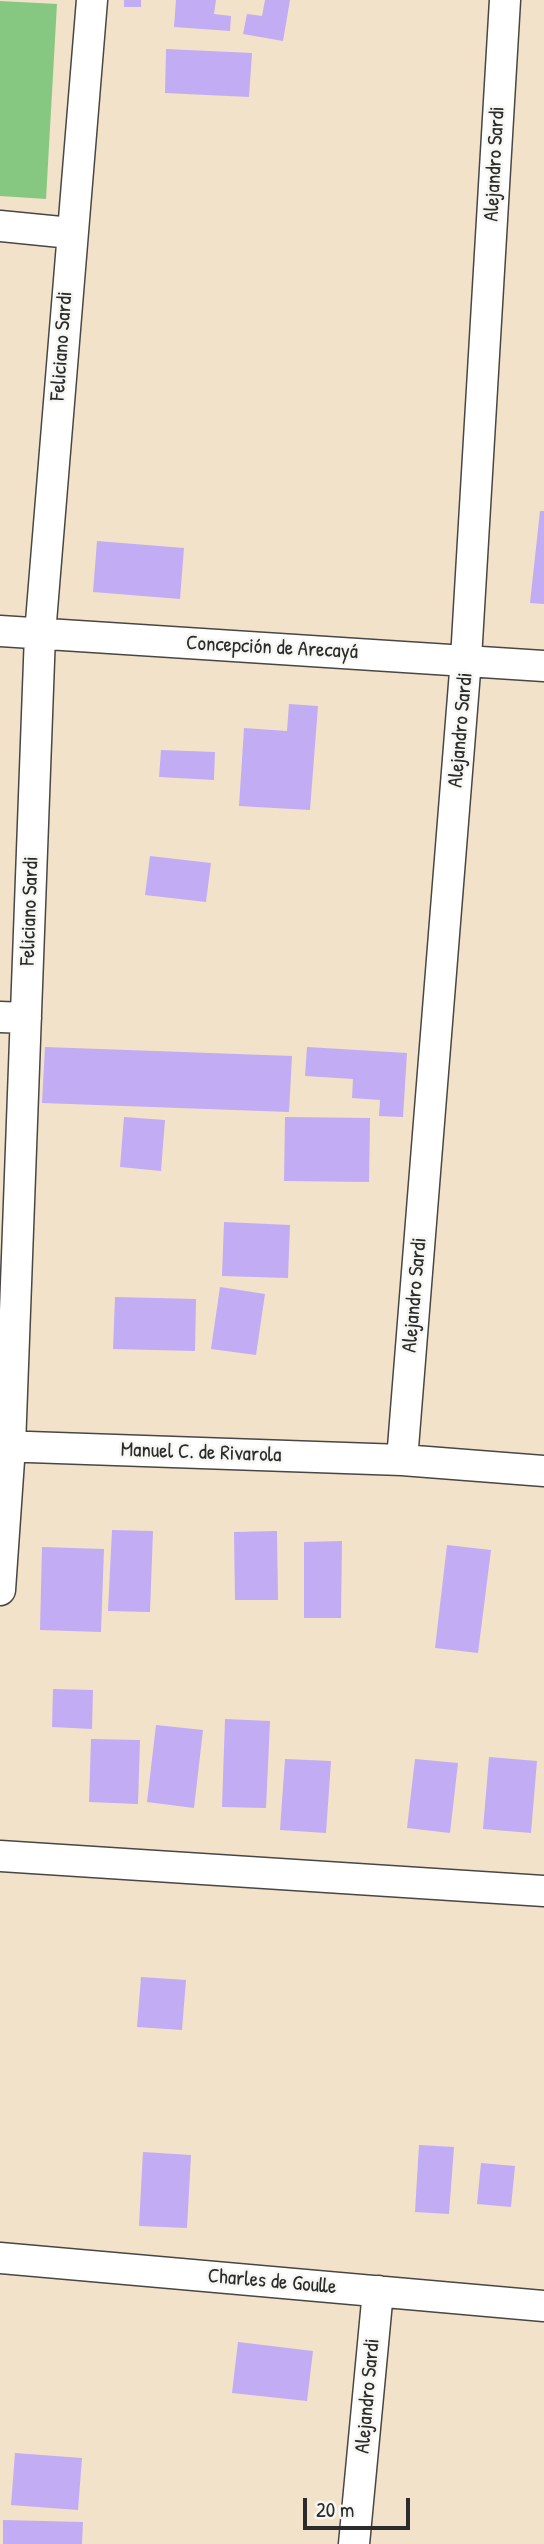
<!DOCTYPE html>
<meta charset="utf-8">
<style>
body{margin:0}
#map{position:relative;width:544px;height:2544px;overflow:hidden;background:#f2e2c9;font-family:"Patrick Hand",sans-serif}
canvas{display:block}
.scale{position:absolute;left:303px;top:2498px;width:107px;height:32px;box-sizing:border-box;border:4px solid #2b2b2b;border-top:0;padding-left:9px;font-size:21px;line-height:24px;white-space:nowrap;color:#2b2b2b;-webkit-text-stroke:5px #f6f6f2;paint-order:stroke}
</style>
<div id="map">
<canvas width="544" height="2544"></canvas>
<div class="scale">20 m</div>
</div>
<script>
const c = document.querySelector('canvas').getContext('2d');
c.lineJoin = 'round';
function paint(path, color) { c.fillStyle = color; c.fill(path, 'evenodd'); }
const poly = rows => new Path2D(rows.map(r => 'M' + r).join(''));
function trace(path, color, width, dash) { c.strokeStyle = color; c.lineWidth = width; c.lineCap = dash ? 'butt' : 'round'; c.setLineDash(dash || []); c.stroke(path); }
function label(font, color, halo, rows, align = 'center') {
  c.font = font + ' "Patrick Hand",sans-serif'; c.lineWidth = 5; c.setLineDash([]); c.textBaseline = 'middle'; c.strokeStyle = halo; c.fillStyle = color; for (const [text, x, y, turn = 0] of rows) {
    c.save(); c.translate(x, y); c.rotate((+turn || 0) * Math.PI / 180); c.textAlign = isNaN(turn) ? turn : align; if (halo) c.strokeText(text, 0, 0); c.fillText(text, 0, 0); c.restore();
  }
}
paint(poly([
 [0,1,57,4,46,199,0,196]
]), '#86c881');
paint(poly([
 [124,0,141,0,141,7,124,7],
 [176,0,216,0,214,14,231,16,230,31,174,27],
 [265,0,290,0,283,41,243,34,247,14,262,16],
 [166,49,252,53,249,97,165,93],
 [540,511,544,511,544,604,530,603],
 [97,541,184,548,180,599,93,592],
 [289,704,318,706,310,810,239,806,244,728,287,731],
 [161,750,215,752,214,780,159,777],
 [150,856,211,863,206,902,145,895],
 [45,1047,292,1056,289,1112,42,1103],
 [307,1047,407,1053,403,1117,379,1116,380,1100,352,1098,353,1079,305,1076],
 [124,1117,165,1120,161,1171,120,1167],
 [285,1117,370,1118,369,1182,284,1181],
 [224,1222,290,1225,288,1278,222,1276],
 [220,1287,265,1294,256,1355,211,1349],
 [115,1297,196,1299,195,1351,113,1349],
 [112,1530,153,1531,150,1612,108,1611],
 [277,1531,278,1600,235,1600,234,1532],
 [342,1541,341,1618,304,1618,304,1542],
 [447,1545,491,1550,478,1653,435,1648],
 [42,1547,104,1549,101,1632,40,1630],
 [53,1689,93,1690,92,1729,52,1727],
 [225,1719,270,1721,266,1808,222,1807],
 [156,1725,203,1730,194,1808,147,1802],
 [91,1739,140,1740,138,1804,89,1802],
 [489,1757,537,1761,531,1833,483,1829],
 [285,1759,331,1761,326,1833,280,1830],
 [415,1759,458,1763,450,1833,407,1828],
 [141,1977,186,1980,182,2030,137,2027],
 [419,2145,454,2147,449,2214,415,2212],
 [143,2152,191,2155,187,2228,139,2226],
 [481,2163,515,2166,511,2207,477,2204],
 [238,2342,313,2351,307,2401,232,2393],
 [15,2453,82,2458,78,2510,11,2505],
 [3,2520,83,2522,82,2544,3,2544]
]), '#c2acf4');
const minor = poly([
 [0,226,71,233],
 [0,631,544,666],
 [0,1017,26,1018],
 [0,1446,402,1460,544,1471],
 [402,1460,466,659,505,0],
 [0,1590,10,1446,40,634,92,0],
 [0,1856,544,1891],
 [0,2258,544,2306],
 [354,2544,378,2291]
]);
trace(minor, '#494643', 33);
trace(minor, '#fff', 30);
label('21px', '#2b2b2b', '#f6f6f2', [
 ["Alejandro Sardi",495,164,-87],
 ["Feliciano Sardi",62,346,-86],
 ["Concepción de Arecayá",272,648,3],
 ["Alejandro Sardi",461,730,-85],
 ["Feliciano Sardi",30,911,-88],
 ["Alejandro Sardi",415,1295,-85],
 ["Manuel C. de Rivarola",201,1453,2],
 ["Charles de Goulle",272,2282,5],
 ["Alejandro Sardi",368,2396,-85]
]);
</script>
